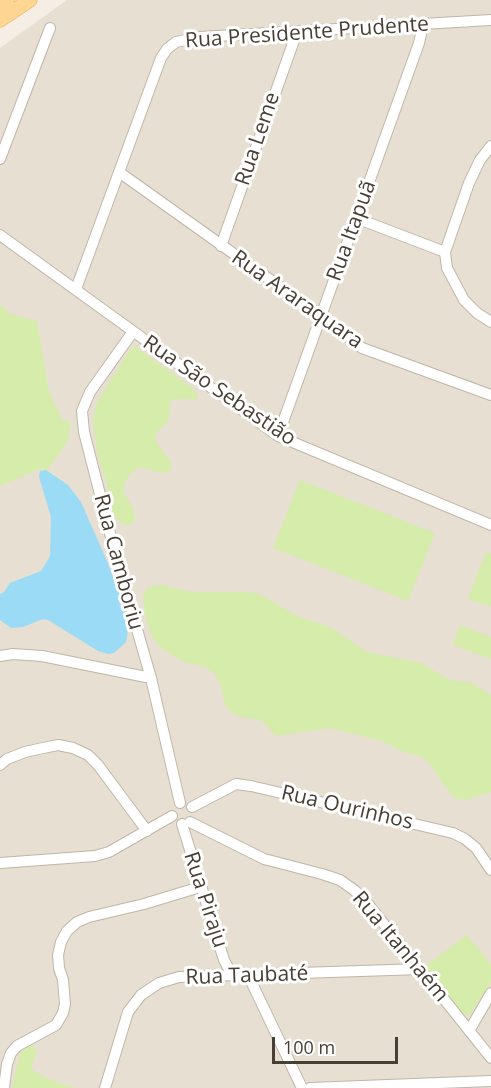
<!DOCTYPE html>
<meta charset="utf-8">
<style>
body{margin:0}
#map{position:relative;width:491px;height:1088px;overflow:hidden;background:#f4eee5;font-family:"Open Sans",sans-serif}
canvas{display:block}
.scale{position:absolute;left:272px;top:1037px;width:126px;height:27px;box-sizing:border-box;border:3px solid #473e34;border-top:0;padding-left:8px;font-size:18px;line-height:21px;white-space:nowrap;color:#473e34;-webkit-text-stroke:4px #fff;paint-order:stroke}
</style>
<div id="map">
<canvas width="491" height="1088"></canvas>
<div class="scale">100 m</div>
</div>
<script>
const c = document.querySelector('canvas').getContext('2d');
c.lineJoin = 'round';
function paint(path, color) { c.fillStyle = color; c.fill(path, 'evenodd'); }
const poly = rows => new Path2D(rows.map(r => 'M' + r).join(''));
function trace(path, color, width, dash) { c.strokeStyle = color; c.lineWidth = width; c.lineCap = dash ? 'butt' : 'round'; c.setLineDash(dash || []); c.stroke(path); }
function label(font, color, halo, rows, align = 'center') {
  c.font = font + ' "Open Sans",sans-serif'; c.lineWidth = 6; c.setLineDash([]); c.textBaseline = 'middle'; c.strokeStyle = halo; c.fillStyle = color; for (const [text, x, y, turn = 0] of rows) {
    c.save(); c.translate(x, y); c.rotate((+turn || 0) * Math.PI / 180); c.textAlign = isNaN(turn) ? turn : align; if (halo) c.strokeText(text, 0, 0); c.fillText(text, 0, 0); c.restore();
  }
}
paint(poly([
 [67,0,491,0,491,1088,0,1088,0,48]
]), '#e8dfd3');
paint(poly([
 [0,304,10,314,37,321,49,392,63,421,70,421,70,427,68,441,43,476,44,469,42,468,0,486],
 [133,345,190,386,197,394,198,399,175,399,170,402,169,418,167,423,158,430,155,440,171,462,171,467,169,472,163,473,139,467,131,473,125,482,123,492,132,506,135,516,134,521,130,525,124,525,115,517,110,505,106,480,98,457,93,420,95,408,100,397],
 [300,480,435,533,408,601,273,548],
 [486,552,491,554,491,607,468,599],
 [160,585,193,592,248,592,259,594,299,617,330,627,367,652,421,663,450,680,472,683,491,695,491,792,466,800,455,798,448,791,430,764,422,757,402,751,382,741,329,728,276,736,261,720,241,717,230,712,225,704,220,683,214,673,205,667,185,662,175,657,158,645,152,636,145,616,143,596,148,587],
 [460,625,491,637,491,659,453,645],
 [467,935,491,964,491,982,469,1016,460,1012,424,967],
 [29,1046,35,1047,37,1052,31,1067,34,1071,48,1079,74,1088,12,1088,20,1053]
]), '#d5ecaa');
paint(poly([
 [46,470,68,485,81,502,107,561,125,608,128,631,126,642,114,653,108,654,98,651,48,620,43,619,23,627,11,628,0,620,0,594,4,592,10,583,41,571,50,556,51,517,39,477,40,471]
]), '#9cdbf6');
const minor = poly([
 [491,146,480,160,469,183,445,252,447,268,464,300,477,313,491,322],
 [0,159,50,28],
 [119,172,321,316,362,348,491,395],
 [356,218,445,252],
 [0,235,278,436,491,525],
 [221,246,297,32],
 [76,289,161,58,167,49,176,42,200,37,491,20],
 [132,333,90,392,82,411,84,432,115,553,151,678,180,803],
 [278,436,419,43,423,25],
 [0,656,13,654,42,656,151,678],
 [0,765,7,759,25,752,43,748,58,745,73,748,88,755,98,765,147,831],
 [192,807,236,784,251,786,453,833,465,839,476,848,491,870],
 [190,822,264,859,322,874,340,880,354,890,364,899,491,1058],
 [182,824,224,960,232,975],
 [0,863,95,856,109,852,172,816],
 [248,975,302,1088],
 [469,1031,491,993],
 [4,1088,7,1064,11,1053,17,1046,56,1025,63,1013,65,1004,63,980,59,968,58,955,61,942,67,931,77,922,89,917,144,904,200,887],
 [105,1088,128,1012,141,995,159,983,179,977,421,969],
 [310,1088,491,1081]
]);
const major = poly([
 [0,4,7,0],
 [0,20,30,0]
]);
trace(minor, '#c0b5a7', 12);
trace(major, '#edb15a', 15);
trace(minor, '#fff', 10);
trace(major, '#ffd593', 14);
label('21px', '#473e34', '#fff', [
 ["Rua Presidente Prudente",307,33,-4],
 ["Rua Leme",258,139,-71],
 ["Rua Itapuã",352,231,-70],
 ["Rua Araraquara",297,300,35],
 ["Rua São Sebastião",219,391,34],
 ["Rua Camboriu",118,562,75],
 ["Rua Ourinhos",347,808,13],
 ["Rua Piraju",205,900,72],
 ["Rua Itanhaém",400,947,50],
 ["Rua Taubaté",247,976,-2]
]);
</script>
